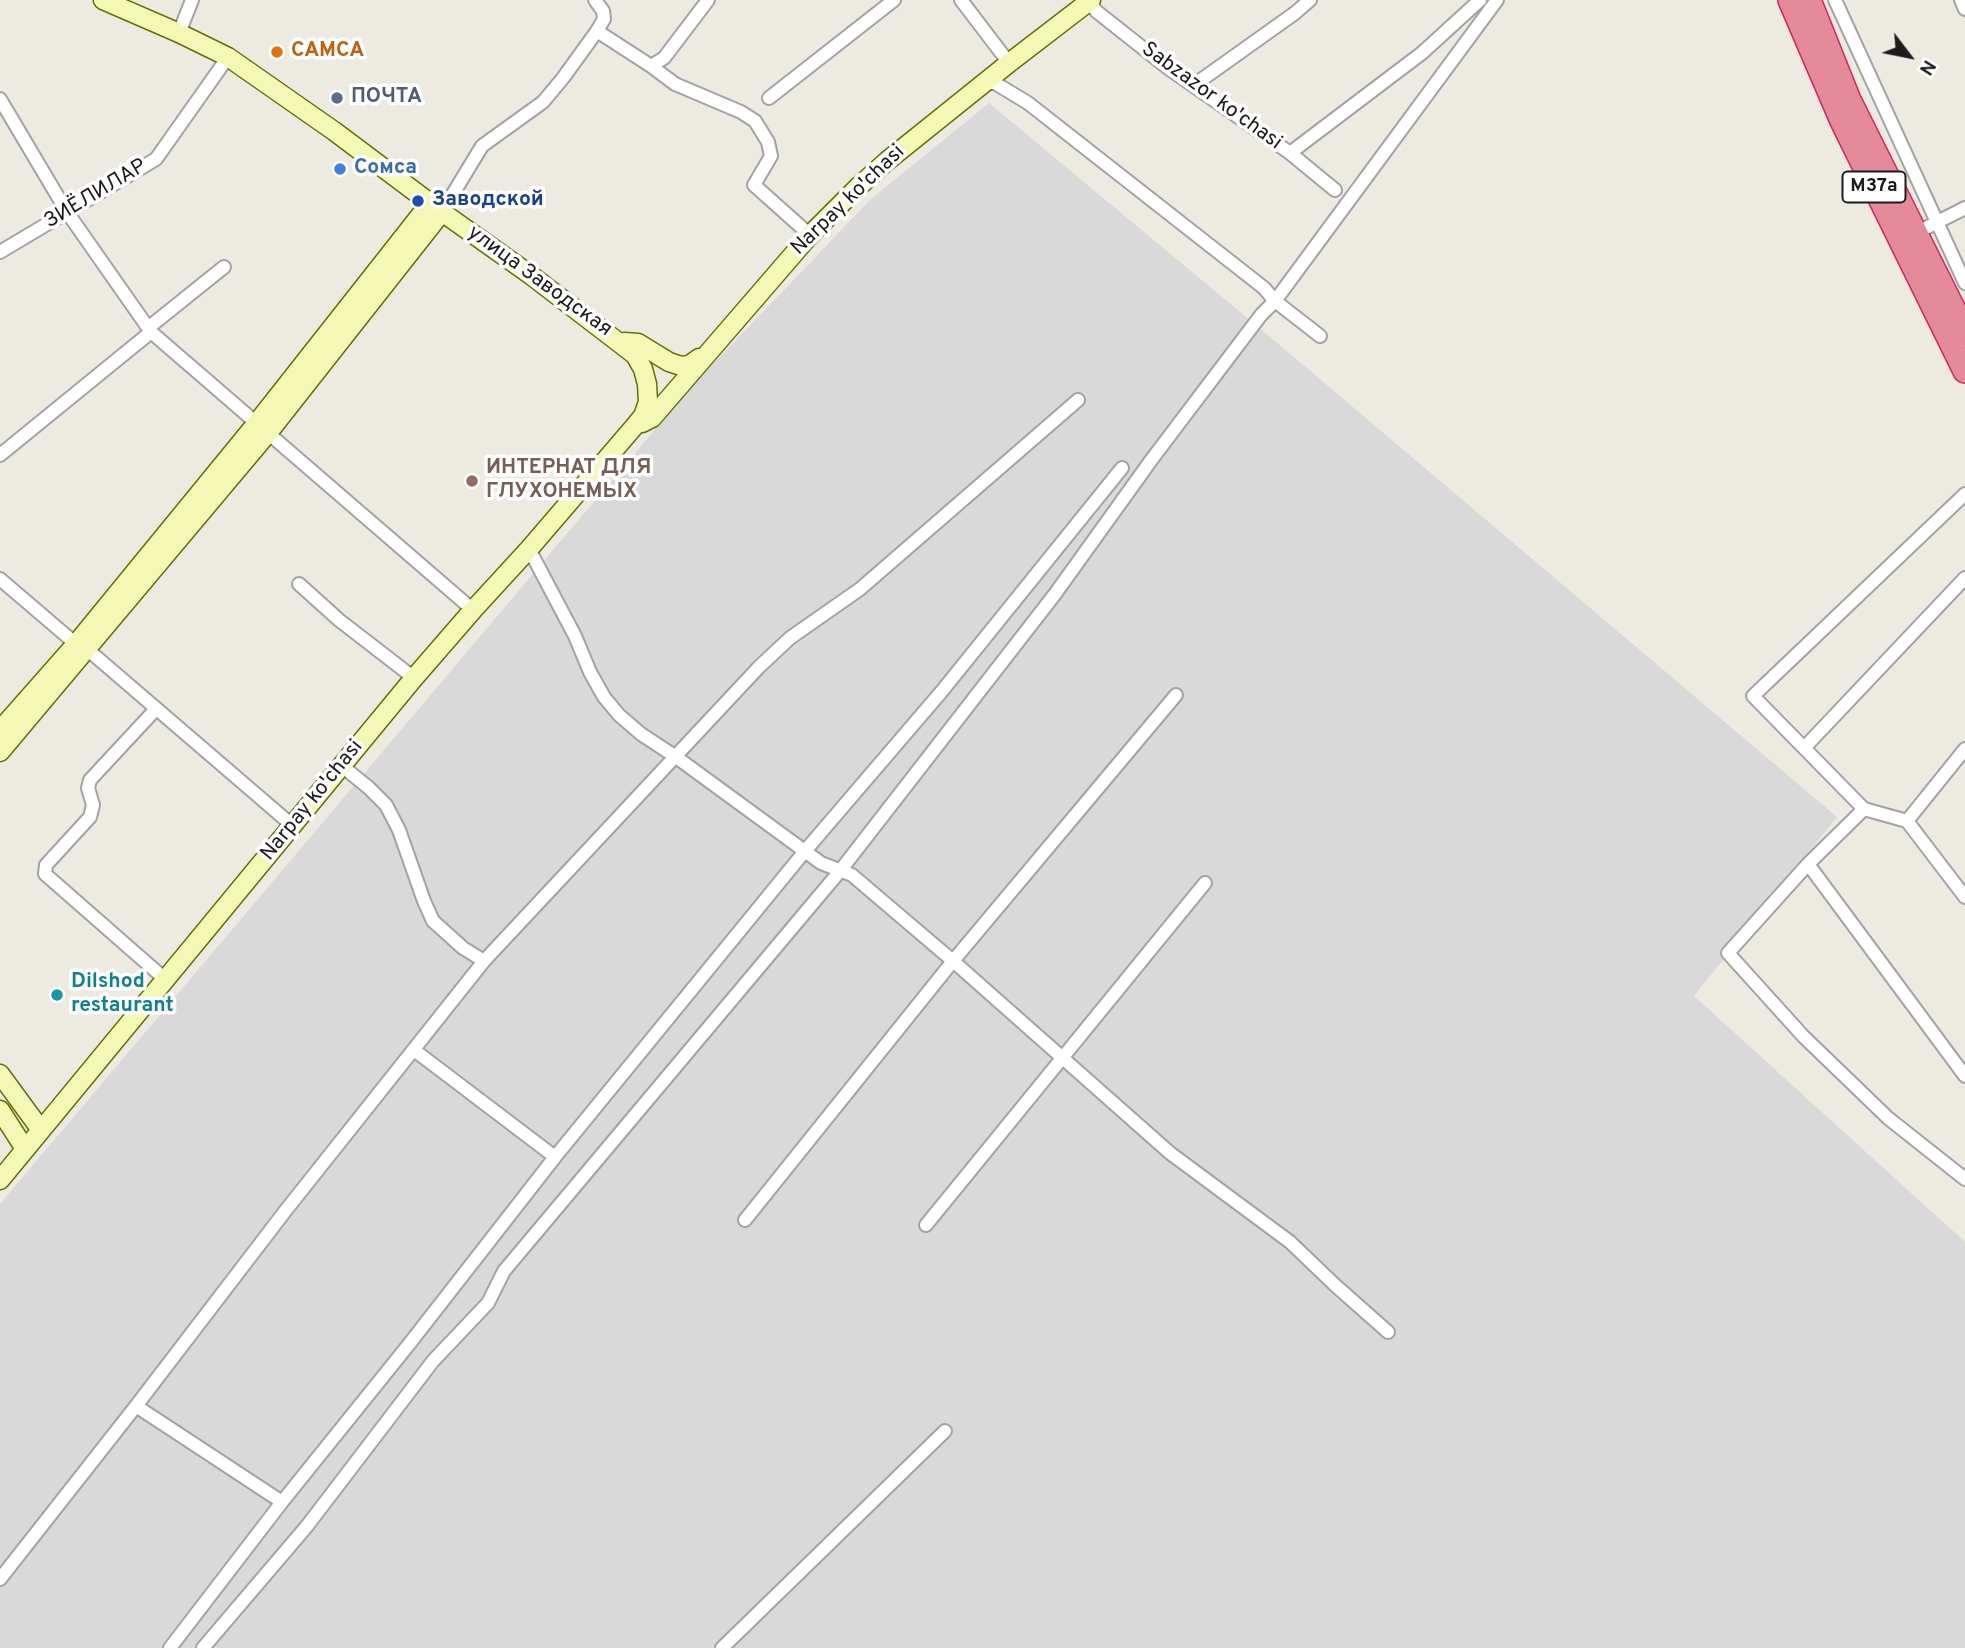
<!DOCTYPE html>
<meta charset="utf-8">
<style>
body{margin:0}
#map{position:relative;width:1965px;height:1648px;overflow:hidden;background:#edeae2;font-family:Overpass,sans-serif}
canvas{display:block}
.north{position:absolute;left:1874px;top:21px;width:70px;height:70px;-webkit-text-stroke:5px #fff;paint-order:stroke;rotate:122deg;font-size:19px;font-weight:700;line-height:28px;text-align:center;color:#1c1c1c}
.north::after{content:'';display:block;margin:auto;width:24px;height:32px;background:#1c1c1c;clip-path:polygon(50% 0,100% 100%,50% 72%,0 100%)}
</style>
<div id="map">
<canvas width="1965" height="1648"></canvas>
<div class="north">N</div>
</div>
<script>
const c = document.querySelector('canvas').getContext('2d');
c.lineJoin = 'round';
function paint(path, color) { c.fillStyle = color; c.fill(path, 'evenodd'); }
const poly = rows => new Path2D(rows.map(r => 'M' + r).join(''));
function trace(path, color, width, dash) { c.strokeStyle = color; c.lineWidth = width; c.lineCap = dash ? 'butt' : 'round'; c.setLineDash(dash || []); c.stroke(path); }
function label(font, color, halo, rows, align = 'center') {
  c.font = font + ' Overpass,sans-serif'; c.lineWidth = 7; c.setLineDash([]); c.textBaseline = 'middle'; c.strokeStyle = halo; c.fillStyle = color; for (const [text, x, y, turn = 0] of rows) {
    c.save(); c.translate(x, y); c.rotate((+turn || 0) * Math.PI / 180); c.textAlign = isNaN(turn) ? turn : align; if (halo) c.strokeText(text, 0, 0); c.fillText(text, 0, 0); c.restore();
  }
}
paint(poly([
 [989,103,1269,336,1837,817,1694,996,1965,1242,1965,1648,0,1648,0,1204,691,387,871,199]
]), '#dad9d9');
const street = poly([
 [961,0,1009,63],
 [1835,0,1965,283],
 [1961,0,1965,9],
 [1090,1,1096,11,1168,68,1290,153,1335,190],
 [597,31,651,66,664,58,708,0],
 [179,33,192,0],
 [651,66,675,84,741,112,755,121,768,142,771,156,754,185,810,235],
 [984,83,995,83,1028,103,1264,288,1275,301,1320,336],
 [1194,85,1295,13,1310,0],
 [769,98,894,0],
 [0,99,67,212,151,332,473,610],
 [1290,153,1422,53,1480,0],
 [442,212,482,146,543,102,563,78,597,31,604,19,603,11,595,0],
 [1916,233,1965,208],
 [0,252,156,159,228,57],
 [148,328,224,267],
 [0,455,151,332],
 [1965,494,1753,696,1864,809,1808,864,1728,953,1803,1036,1888,1118,1965,1179],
 [529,549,575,636,590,672,604,697,619,715,641,734,676,757,821,863,852,875,953,961,1170,1153,1290,1242,1336,1286,1388,1332],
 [0,579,76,644,87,649,293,826],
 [299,584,339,620,414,678],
 [156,709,90,780,88,788,93,805,90,817,46,865,45,874,166,980],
 [1804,748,1965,578],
 [342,766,369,788,386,805,399,830,424,901,433,921,463,948,484,961],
 [1864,809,1907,821,1965,749],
 [1907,821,1965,897],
 [1808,864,1965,1076],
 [414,1050,555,1157],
 [745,1220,953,961,1176,695],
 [926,1225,1205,883],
 [136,1406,282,1502],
 [0,1579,136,1406,286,1210,484,961,759,667,790,638,860,589,1078,400],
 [170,1648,282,1502,410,1343,555,1157,805,851,942,691,1122,468],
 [203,1648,307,1526,433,1361,488,1303,504,1271,840,871,1055,594,1152,459,1261,315,1275,301,1497,0],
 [722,1648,945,1431]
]);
const secondary = poly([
 [624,342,638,343,669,362,681,366,689,365,699,358],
 [642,423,652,418,810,235,858,187,887,161,1009,63,1091,0],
 [0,730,76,644,256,424,430,203],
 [0,752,268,433,442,212],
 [0,1074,41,1130],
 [0,1110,25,1149],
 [0,1180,414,678,473,610,529,549,633,428,643,416,648,402,647,384,643,369,635,355,532,276,442,212,334,131,228,57,179,33,103,0]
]);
const highway = poly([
 [1790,0,1842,121,1965,371],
 [1809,0,1849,100,1965,332]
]);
trace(street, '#a3a3a3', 16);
trace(secondary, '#637006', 21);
trace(highway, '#d42660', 26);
trace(street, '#fff', 12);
trace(secondary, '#f4f8b5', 18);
trace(highway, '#e48a9a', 23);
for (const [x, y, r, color] of [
 [277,52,7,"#e8710a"],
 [337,98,7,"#5c6f8a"],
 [340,169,7,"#3f7fe0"],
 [418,201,7,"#1a4fb4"],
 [472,481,7,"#8d6e63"],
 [57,995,7,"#0f9aa8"]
]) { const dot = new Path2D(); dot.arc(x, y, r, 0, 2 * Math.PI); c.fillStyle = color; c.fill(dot); trace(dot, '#fff', 2.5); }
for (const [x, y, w] of [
 [1874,187,63]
]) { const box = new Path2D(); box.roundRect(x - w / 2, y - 15.5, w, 31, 5); c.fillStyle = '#fff'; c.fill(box); trace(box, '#1c1c1c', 2); }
label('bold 19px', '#1c1c1c', null, [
 ["M37a",1874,187]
]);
label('bold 21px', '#c56008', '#fff', [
 ["САМСА",291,52]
], 'left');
label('21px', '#1c1c1c', '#fff', [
 ["Sabzazor ko'chasi",1211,97,36],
 ["ЗИЁЛИЛАР",96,195,-31],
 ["Narpay ko'chasi",849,201,-44],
 ["улица Заводская",539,282,36],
 ["Narpay ko'chasi",313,801,-51]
]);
label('bold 21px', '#4e5e75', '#fff', [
 ["ПОЧТА",351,98]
], 'left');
label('bold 21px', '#366cbe', '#fff', [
 ["Сомса",354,169]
], 'left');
label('bold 21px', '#164399', '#fff', [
 ["Заводской",432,201]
], 'left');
label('bold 21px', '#785e54', '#fff', [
 ["ИНТЕРНАТ ДЛЯ",486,469],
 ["ГЛУХОНЕМЫХ",486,493]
], 'left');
label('bold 21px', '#0d838f', '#fff', [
 ["Dilshod",71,983],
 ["restaurant",71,1007]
], 'left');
</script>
